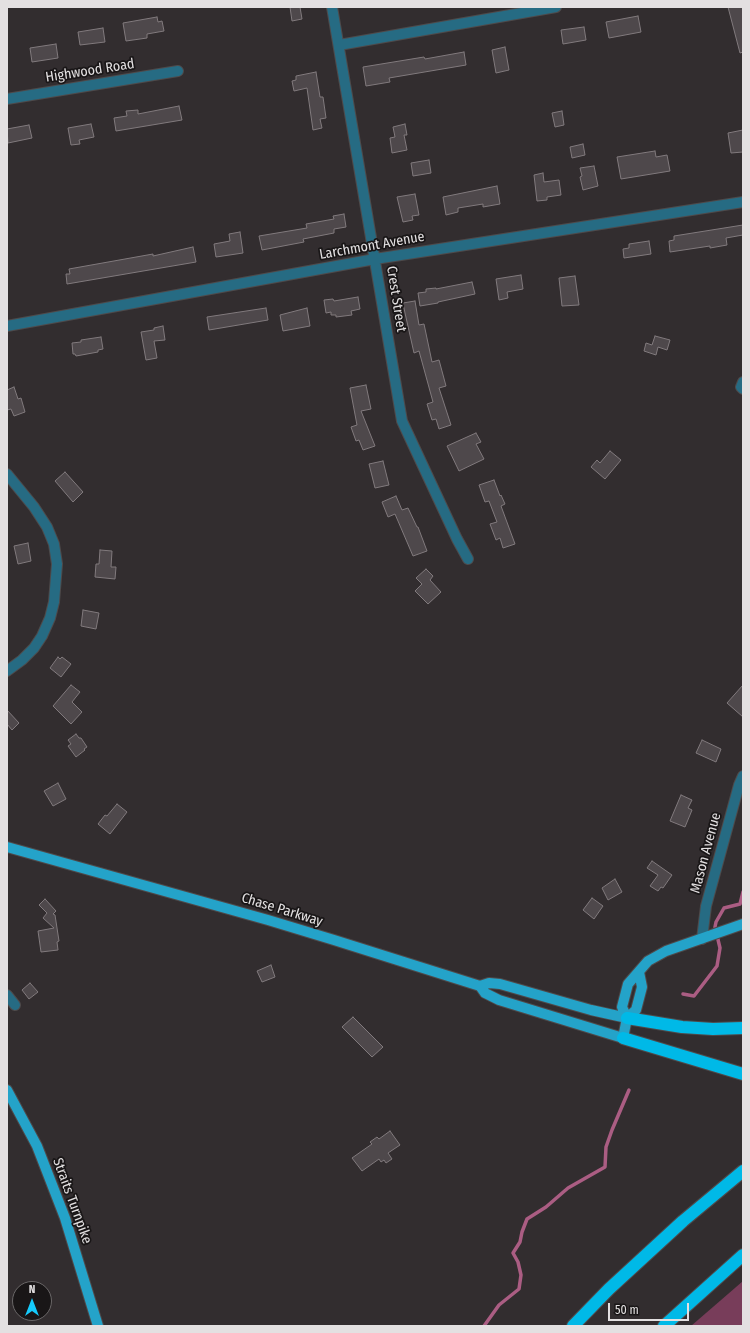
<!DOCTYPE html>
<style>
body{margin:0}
#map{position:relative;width:750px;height:1333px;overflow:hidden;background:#322d2f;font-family:"Fira Sans Condensed",sans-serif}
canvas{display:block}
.frame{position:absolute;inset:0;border:8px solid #e3e0e1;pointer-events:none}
.north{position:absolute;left:12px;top:1281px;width:40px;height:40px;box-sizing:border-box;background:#191617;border:1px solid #6a6768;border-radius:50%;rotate:0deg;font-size:11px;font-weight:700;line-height:16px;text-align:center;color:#e3e0e1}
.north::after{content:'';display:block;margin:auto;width:14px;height:18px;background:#15cafb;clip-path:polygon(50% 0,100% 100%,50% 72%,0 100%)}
.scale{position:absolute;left:608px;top:1303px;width:81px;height:18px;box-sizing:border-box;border:2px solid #e3e0e1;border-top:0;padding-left:5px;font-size:12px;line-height:14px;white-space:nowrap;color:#e3e0e1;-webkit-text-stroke:3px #191617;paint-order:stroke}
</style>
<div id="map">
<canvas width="750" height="1333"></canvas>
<div class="frame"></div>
<div class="north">N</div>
<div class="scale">50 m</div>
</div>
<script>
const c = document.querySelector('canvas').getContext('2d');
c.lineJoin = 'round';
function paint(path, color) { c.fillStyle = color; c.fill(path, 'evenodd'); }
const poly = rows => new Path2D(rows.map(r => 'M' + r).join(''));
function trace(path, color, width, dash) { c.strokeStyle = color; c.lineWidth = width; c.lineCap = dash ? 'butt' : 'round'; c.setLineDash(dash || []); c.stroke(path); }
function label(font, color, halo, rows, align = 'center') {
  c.font = font + ' "Fira Sans Condensed",sans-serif'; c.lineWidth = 3.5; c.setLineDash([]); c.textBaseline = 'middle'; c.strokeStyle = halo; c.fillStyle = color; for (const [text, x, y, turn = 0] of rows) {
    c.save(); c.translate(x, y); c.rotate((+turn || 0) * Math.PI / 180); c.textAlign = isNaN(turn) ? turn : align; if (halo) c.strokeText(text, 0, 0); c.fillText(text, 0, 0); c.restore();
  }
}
paint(poly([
 [743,1281,743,1326,691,1326]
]), '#783d5a');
trace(poly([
 [683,994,694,996,717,966,720,948,715,927,716,922,724,908,740,904,743,892],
 [484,1326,499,1305,519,1289,521,1275,518,1262,513,1253,520,1242,522,1232,527,1219,546,1207,568,1188,605,1167,606,1147,612,1130,629,1090]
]), '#ab5d83', 3.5);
const building = poly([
 [290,7,300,7,302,19,292,21,290,7],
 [728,7,743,7,743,52,740,53,728,7],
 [638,16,641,32,609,38,606,22,638,16],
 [157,17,158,22,162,21,164,31,147,34,147,38,126,41,123,23,157,17],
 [584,27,586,40,563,44,561,30,584,27],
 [103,28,105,42,80,45,78,32,103,28],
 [56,44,58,58,32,62,30,48,56,44],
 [505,47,509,70,496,73,492,50,505,47],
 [464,52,466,65,389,78,390,82,366,86,363,67,424,57,425,59,464,52],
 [316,72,320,97,323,97,326,118,320,119,322,128,313,130,307,88,294,91,292,81,296,80,296,76,316,72],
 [179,106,182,120,116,131,114,118,127,116,126,111,138,110,138,114,179,106],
 [562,111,564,125,555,127,552,113,562,111],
 [91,124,94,137,79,140,80,144,71,145,68,128,91,124],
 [405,124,407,135,404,135,407,150,392,153,390,138,395,137,393,127,405,124],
 [29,125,32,138,8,143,7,129,29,125],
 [743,130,743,152,731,153,728,133,743,130],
 [583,144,585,155,572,158,570,147,583,144],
 [655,151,656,157,667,155,670,171,621,179,617,157,655,151],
 [429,160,431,173,413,176,411,163,429,160],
 [594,166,598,186,583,190,580,177,582,176,580,168,594,166],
 [543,173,544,182,559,180,561,195,547,197,547,200,537,201,534,175,543,173],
 [497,186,500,204,483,207,483,204,458,208,458,212,446,215,443,197,497,186],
 [415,194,419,215,412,216,413,220,403,222,397,197,415,194],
 [344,214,346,227,334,229,334,233,303,239,304,242,262,250,259,236,307,228,306,224,334,219,333,216,344,214],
 [743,225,743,235,726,238,727,245,710,248,710,246,670,252,669,241,674,240,674,236,743,225],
 [240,232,243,253,216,257,214,244,230,241,229,234,240,232],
 [649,241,651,254,624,258,623,249,629,248,629,244,649,241],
 [193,247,196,262,67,284,66,274,70,274,69,269,153,254,153,256,193,247],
 [521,275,523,289,507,292,508,298,499,300,496,279,521,275],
 [575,276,579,305,562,306,559,278,575,276],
 [472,282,475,294,438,302,438,303,420,306,418,293,426,292,426,289,436,288,436,289,472,282],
 [358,297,360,309,351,311,352,315,336,317,336,315,331,315,331,312,326,313,324,300,333,299,334,301,358,297],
 [415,301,419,325,424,324,432,362,439,360,446,386,439,388,451,425,439,429,436,419,432,420,427,404,433,402,419,351,414,353,405,313,403,303,415,301],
 [266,308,268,320,209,330,207,317,266,308],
 [307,308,310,326,283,331,280,315,307,308],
 [163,326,165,340,154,341,157,358,146,360,141,332,154,330,154,328,163,326],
 [655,336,670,340,667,350,658,347,656,355,644,351,646,343,652,345,655,336],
 [101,337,103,349,98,350,98,352,76,356,75,354,73,354,72,343,81,342,81,340,101,337],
 [366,385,371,409,361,411,375,446,363,450,359,440,356,441,351,427,357,425,350,388,366,385],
 [14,387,18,399,21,398,25,412,14,416,11,409,7,410,7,390,14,387],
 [476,433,481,442,476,444,484,459,459,471,447,446,476,433],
 [610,451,621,460,605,479,591,467,597,460,600,463,610,451],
 [383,461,389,485,375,488,369,464,383,461],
 [65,472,83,492,73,502,55,481,65,472],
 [494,480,500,496,501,495,505,504,501,506,515,544,503,548,500,538,496,540,490,524,497,522,489,501,485,502,479,485,494,480],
 [396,496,402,510,408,508,417,527,418,527,427,551,413,556,395,514,388,517,382,502,396,496],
 [28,543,31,561,18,564,14,546,28,543],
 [100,550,112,551,111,567,116,567,115,579,95,577,96,564,99,564,100,550],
 [426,569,433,576,430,580,441,592,428,604,415,591,422,584,416,578,426,569],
 [83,610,99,613,96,629,81,626,83,610],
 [58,657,60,659,62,657,71,664,61,677,50,668,58,657],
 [71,685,80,692,72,702,82,712,71,724,53,706,71,685],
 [743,685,743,717,727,703,743,685],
 [7,710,19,723,12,730,7,724,7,710],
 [76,734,79,738,81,738,87,747,84,749,85,750,76,757,68,746,71,744,68,740,76,734],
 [702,740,721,749,716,762,696,753,702,740],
 [58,783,66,799,53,806,44,791,58,783],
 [681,795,692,800,688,808,692,810,685,827,670,821,681,795],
 [117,804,127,812,110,834,98,824,105,815,107,816,117,804],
 [652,861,672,875,663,888,661,887,658,891,650,886,658,875,647,868,652,861],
 [615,879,622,892,608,900,602,888,615,879],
 [592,898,603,906,594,919,583,910,592,898],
 [45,899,56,911,53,914,55,915,59,941,57,942,58,950,41,952,38,931,54,928,43,918,47,913,39,905,45,899],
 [271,965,275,977,262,982,257,971,271,965],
 [30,983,38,992,29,999,22,990,30,983],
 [353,1017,383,1047,372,1057,342,1027,353,1017],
 [390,1131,400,1145,388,1153,392,1159,386,1163,384,1160,381,1162,379,1159,362,1171,352,1158,372,1144,370,1142,377,1137,379,1139,390,1131]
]);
paint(building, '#4e484b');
trace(building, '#817a7d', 1);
const minor = poly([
 [332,7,402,421,457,539,468,559],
 [339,45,556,7],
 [7,99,178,71],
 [7,326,375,259,743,202],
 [743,382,741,387,743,389],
 [7,474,34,507,47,527,54,544,57,564,54,602,50,618,42,636,34,648,22,660,7,671],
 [702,939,706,906,739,785,743,776],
 [7,995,15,1005]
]);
const major = poly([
 [7,847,268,920,334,940,480,986,485,993,499,1000,623,1038,627,1018,636,1010,642,987,639,972],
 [480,986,489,983,500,984,591,1010,627,1018],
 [627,1018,622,1007,628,984,648,961,666,951,743,924],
 [7,1090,37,1146,65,1218,98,1326]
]);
const highway = poly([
 [627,1018,682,1027,713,1029,743,1028],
 [623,1038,743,1074],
 [573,1326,609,1289,683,1221,743,1171],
 [664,1326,743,1255]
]);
trace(minor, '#4e4a4b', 12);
trace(major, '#4e4a4b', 12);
trace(highway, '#4e4a4b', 14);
trace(minor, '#266b83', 10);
trace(major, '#24a3c9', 10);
trace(highway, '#00b9e7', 12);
label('14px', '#e3e0e1', '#191617', [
 ["Highwood Road",90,71,-9],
 ["Larchmont Avenue",372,246,-10],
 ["Crest Street",396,299,81],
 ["Mason Avenue",706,853,-75],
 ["Chase Parkway",282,910,17],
 ["Straits Turnpike",72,1201,70]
]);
</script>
